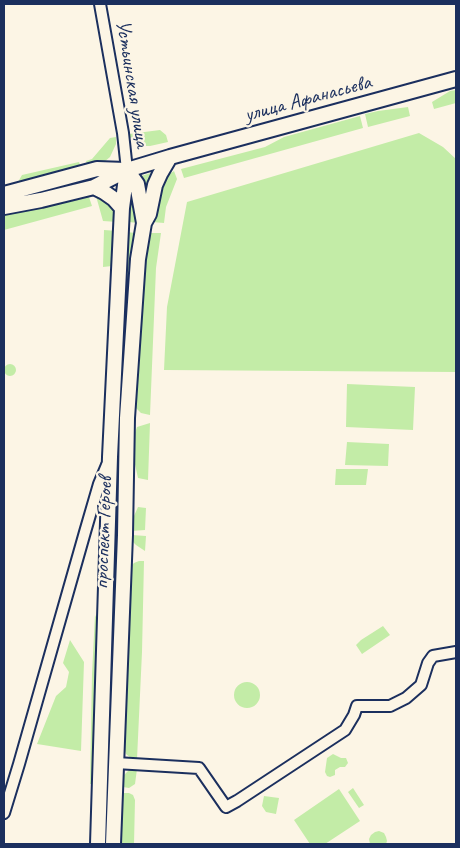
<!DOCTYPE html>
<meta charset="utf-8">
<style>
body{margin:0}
#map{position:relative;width:460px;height:848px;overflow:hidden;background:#fcf5e5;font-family:Caveat,sans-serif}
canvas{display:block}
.frame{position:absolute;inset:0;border:5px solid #1b2f5e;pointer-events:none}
</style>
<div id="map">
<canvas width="460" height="848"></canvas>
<div class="frame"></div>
</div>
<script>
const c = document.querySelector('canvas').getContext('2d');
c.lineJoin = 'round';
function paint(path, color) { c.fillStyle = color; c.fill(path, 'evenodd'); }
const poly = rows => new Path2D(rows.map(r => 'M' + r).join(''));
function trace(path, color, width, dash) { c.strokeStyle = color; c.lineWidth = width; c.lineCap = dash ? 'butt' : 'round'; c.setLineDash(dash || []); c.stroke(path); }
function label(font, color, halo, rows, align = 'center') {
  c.font = font + ' Caveat,sans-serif'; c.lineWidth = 4.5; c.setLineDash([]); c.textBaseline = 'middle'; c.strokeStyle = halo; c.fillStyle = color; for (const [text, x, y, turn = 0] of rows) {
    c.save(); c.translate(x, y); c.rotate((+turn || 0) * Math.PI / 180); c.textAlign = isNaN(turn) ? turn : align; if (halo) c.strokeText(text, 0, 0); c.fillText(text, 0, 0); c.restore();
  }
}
paint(poly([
 [456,90,456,103,434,109,432,102,450,91],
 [408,107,410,116,368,127,365,114,378,111],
 [360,116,363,128,184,178,181,169,265,147,284,137],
 [160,130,166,135,168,142,150,146,142,146,136,144,131,139,129,134],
 [419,133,443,147,456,159,456,372,164,370,167,307,187,202],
 [116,137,116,144,110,157,104,162,88,166,86,161,92,159,110,138],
 [79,162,81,168,19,184,18,182,22,175],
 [174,171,177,179,166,207,164,223,152,222,155,205,164,180,168,175],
 [154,172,146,217,140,178,141,176],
 [132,184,138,223,129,222,129,188],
 [96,196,100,196,115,207,118,222,103,221],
 [89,197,92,206,4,230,4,212,42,208],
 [104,230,118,231,116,262,112,266,103,267],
 [127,232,135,233,129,289,124,383,120,529,115,528,119,383],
 [149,233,161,233,156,268,150,415,141,413,136,408,143,260],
 '4 370a6 6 0 1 1 12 0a6 6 0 1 1-12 0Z',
 [347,384,415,387,413,430,346,427],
 [150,423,148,480,138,478,134,460,135,433,137,427],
 [347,442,389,444,388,466,345,465],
 [336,469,368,469,366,485,335,485],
 [138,507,146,508,145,530,131,531,134,516],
 [132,535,146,536,145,551,136,545,132,541],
 [115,538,120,538,109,785,105,784,109,654],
 [139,561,144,561,142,652,137,759,131,758,126,754,124,748,130,567,134,563],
 [95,615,100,626,93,784,90,784,92,674],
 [383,626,390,635,362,654,356,645,361,640],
 [70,640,84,662,81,751,37,744,56,696,66,687,69,672,63,663],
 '234 695a13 13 0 1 1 26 0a13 13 0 1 1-26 0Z',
 [333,754,341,758,346,758,348,763,345,767,340,767,335,770,335,775,330,777,327,776,325,772,327,758],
 [131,768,137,769,135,784,129,788,123,787,124,775],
 [353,788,364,805,359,808,348,792],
 [339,789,360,821,325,844,310,844,294,820],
 [122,793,129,793,133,795,135,800,134,844,121,844],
 [264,796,279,798,276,814,266,812,262,806],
 [379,831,384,833,386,837,387,841,386,844,370,844,369,839,371,835,375,832]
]), '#c3eca7');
const minor = poly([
 [100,4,123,133,127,170],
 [116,763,199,768,226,807,237,801,345,730,354,715,357,706,390,706,406,698,421,685,428,663,433,656,456,652],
 [4,813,19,764,85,532,99,484,107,465]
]);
const secondary = poly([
 [127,170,137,184,144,223],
 [94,187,104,192,114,199,122,208],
 [4,194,97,169,126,170],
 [4,207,41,200,94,187,127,170,170,157,456,79],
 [98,844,110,457,122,208,127,170],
 [113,844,125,535,127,418,138,259,144,223,149,214,155,185,160,174,170,157]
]);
trace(minor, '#1b2f5e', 14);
trace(secondary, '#1b2f5e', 18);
trace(minor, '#fcf5e5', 10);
trace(secondary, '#fcf5e5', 14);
label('21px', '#1b2f5e', '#fcf5e5', [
 ["Устьинская улица",132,84,81],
 ["улица Афанасьева",308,99,-15],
 ["проспект Героев",104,533,-88]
]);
</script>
